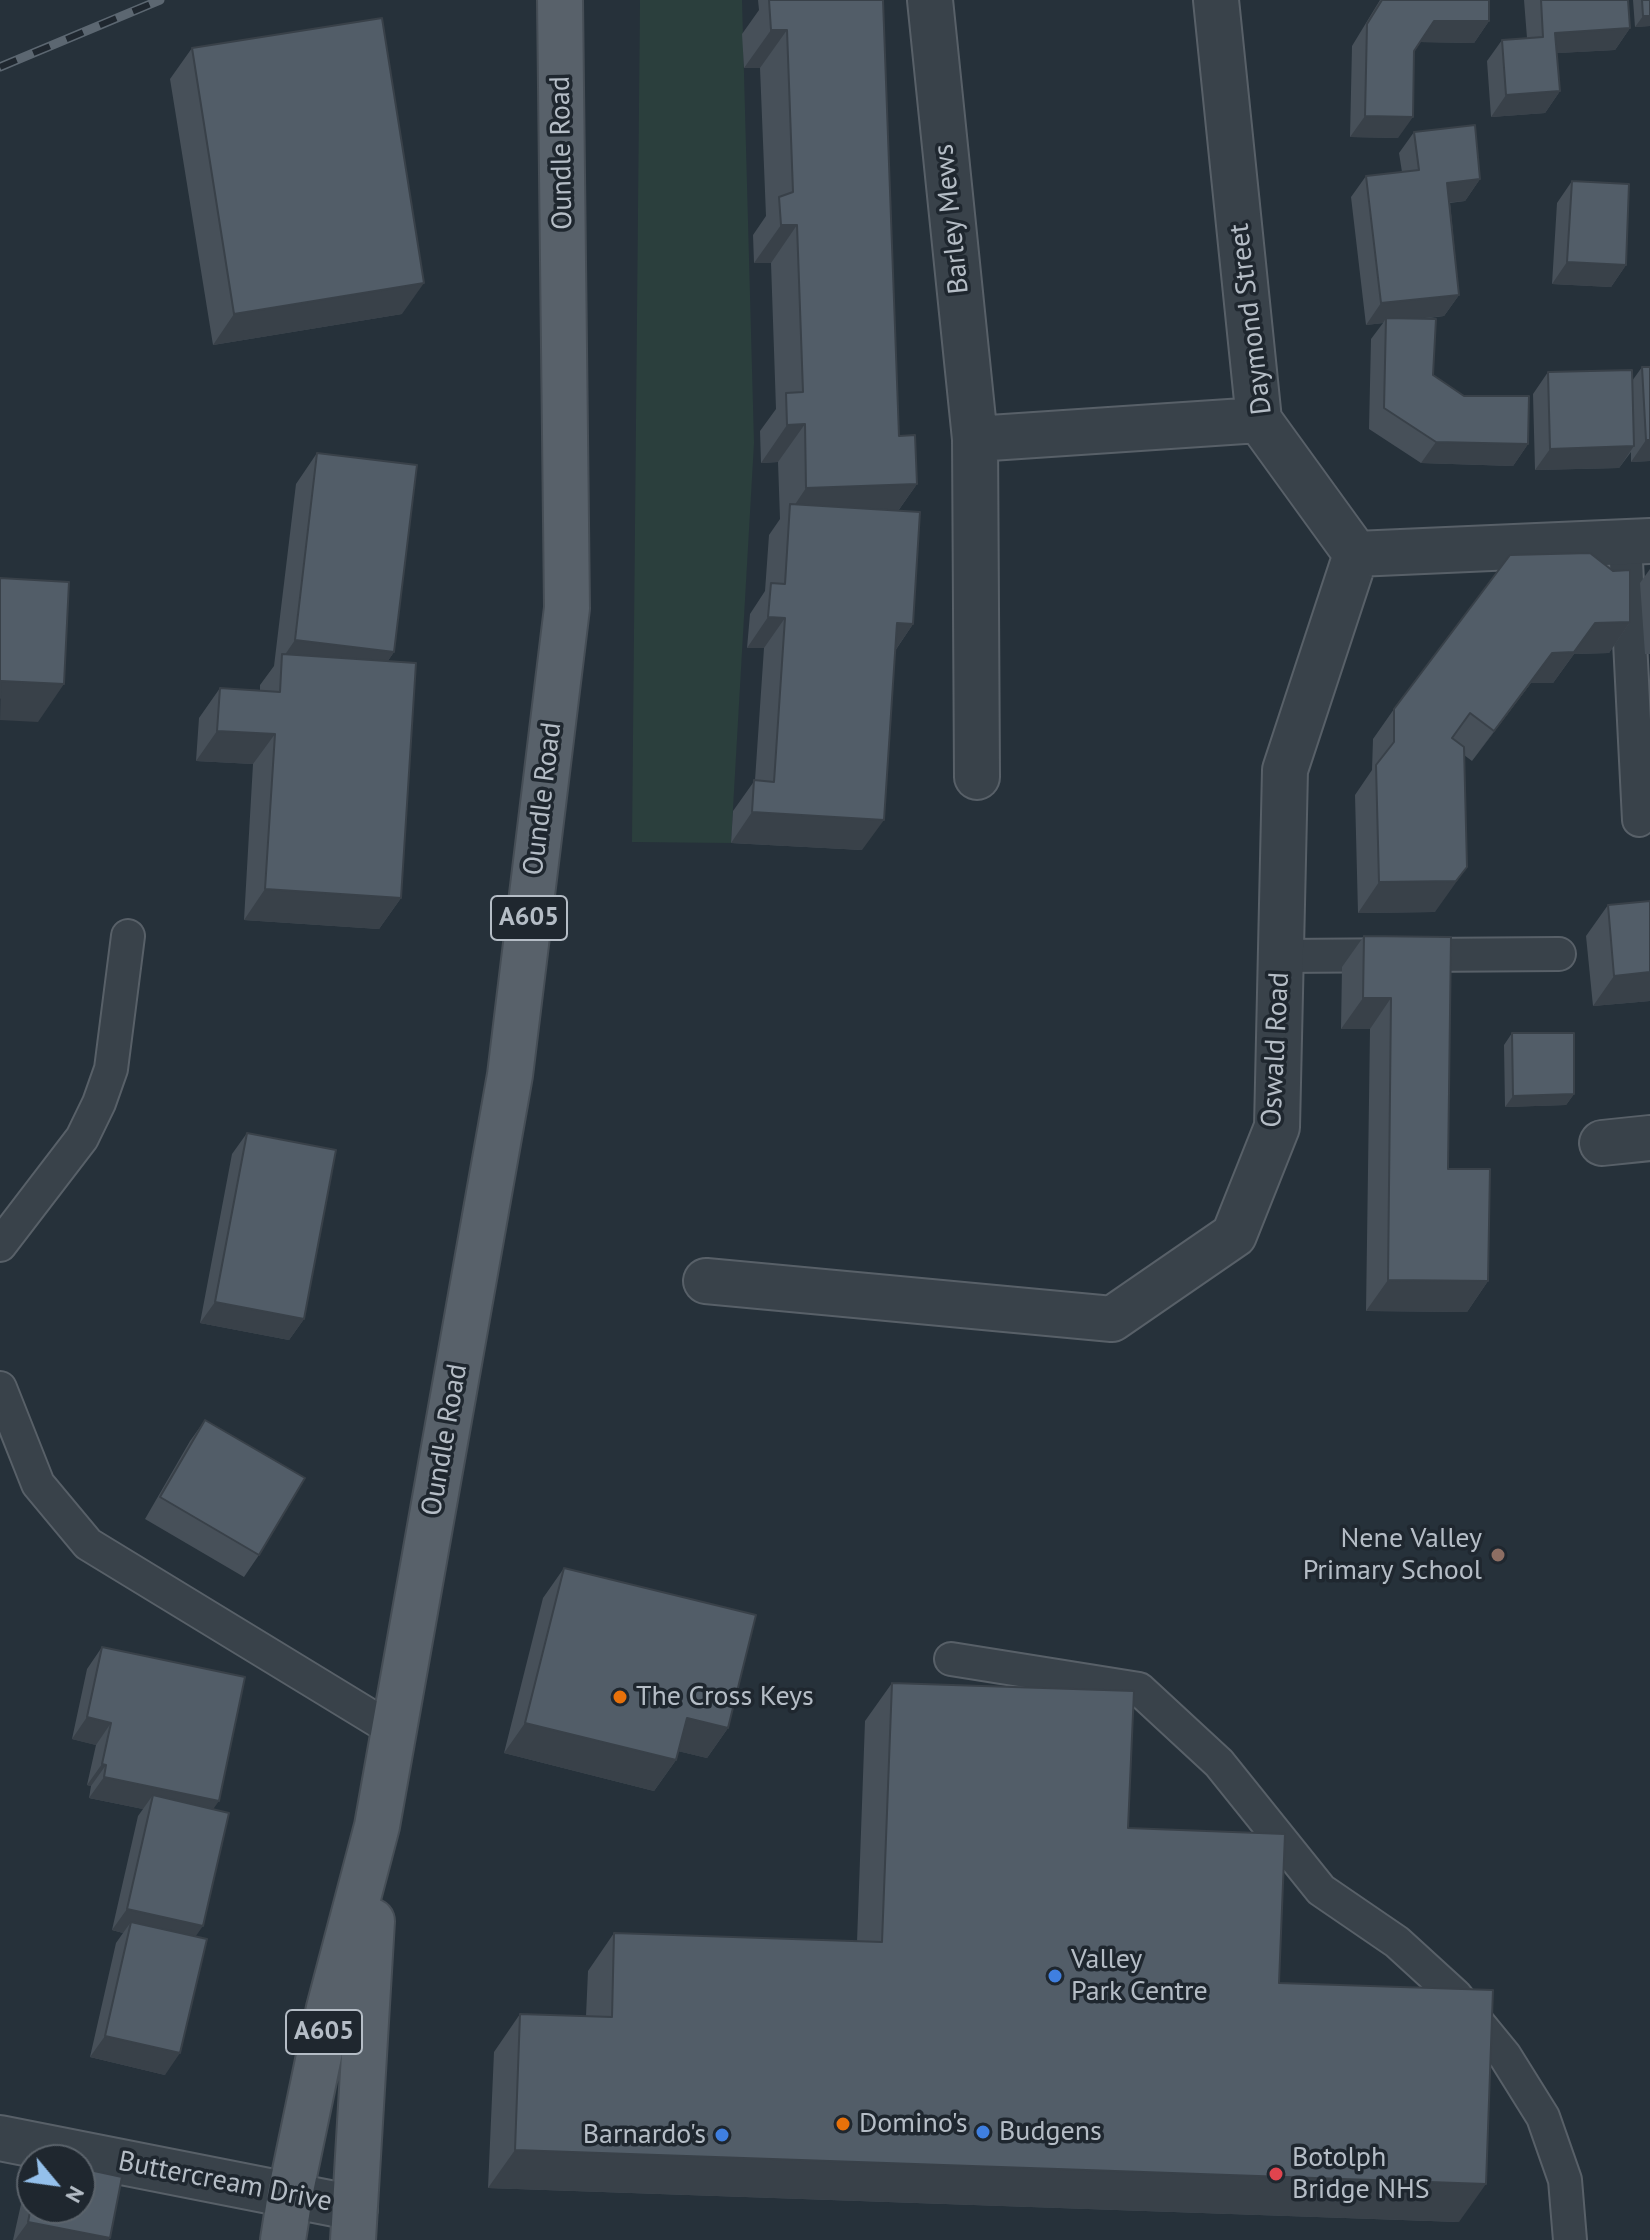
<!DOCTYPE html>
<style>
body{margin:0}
#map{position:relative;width:1650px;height:2240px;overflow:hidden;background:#26313a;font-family:"PT Sans",sans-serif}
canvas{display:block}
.north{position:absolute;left:16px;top:2144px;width:80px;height:80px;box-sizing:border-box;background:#1f272f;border:2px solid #5b636b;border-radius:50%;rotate:119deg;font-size:22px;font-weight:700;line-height:32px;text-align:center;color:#b5bdc6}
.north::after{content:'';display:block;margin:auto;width:28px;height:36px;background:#94c0eb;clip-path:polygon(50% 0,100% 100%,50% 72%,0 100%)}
</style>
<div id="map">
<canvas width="1650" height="2240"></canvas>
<div class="north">N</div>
</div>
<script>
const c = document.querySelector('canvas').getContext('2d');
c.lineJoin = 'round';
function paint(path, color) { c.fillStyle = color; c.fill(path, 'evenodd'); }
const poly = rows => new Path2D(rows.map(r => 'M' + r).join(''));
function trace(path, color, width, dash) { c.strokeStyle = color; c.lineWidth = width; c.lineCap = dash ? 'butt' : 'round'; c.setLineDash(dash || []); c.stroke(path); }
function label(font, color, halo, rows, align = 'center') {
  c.font = font + ' "PT Sans",sans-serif'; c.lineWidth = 7; c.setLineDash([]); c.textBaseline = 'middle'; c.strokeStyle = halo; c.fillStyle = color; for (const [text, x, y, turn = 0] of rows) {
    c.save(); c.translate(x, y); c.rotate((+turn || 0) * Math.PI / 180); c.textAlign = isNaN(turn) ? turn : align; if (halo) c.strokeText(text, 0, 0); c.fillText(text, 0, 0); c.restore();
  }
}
paint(poly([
 [640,0,742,0,754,443,731,843,632,842]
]), '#2b3f3d');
const service = poly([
 [1625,542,1639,820],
 [1281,956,1559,954],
 [0,1245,82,1138,99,1103,111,1069,128,936],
 [0,1388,38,1484,88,1544,393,1730],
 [951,1659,1139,1689,1219,1763,1321,1890,1397,1942,1455,1995,1505,2056,1543,2117,1565,2180,1570,2240]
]);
const minor = poly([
 [930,0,975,439,977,777],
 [1216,0,1259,420,1356,554,1650,541],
 [975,439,1259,420],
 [1602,1143,1650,1138],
 [706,1281,1112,1319,1234,1235,1277,1127,1285,770,1356,554],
 [0,2138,355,2208]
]);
const primary = poly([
 [283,2240,290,2195,329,2008,377,1826,510,1075,567,608,560,0],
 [353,2240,372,1921]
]);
trace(service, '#586068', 36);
trace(minor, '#586068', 48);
trace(primary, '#464e56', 48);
trace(service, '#39424a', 32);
trace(minor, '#39424a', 44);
trace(primary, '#58616a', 44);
const rail = poly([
 [0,67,160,0]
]);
trace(rail, '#5c6771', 9);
trace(rail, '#1f272f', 6, [18]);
paint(poly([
 [758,0,883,0,899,436,917,484,898,511,913,624,895,651,862,850,731,843,733,811,755,780,764,648,747,648,750,614,765,591,769,535,780,519,778,462,761,463,760,431,776,409,771,263,754,263,753,235,766,216,760,68,744,68,742,34,759,10],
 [1380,0,1489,0,1489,21,1474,43,1419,42,1414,51,1398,138,1350,137,1352,46],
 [1524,0,1628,0,1630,28,1615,50,1557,53,1560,91,1545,113,1491,117,1487,61,1502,40,1527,38],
 [1633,0,1650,0,1650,26,1635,27],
 [192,48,402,314,213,345,170,79],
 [1414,132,1480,179,1465,201,1450,203,1459,295,1444,316,1423,319,1433,375,1528,444,1513,466,1421,463,1369,429,1371,339,1383,323,1366,325,1351,197,1366,176,1402,172,1399,153],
 [1572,181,1626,265,1611,287,1552,284,1557,203],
 [1642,367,1650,367,1650,461,1631,462,1631,452,1619,468,1535,470,1533,394,1548,372,1632,381],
 [317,453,394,652,387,662,401,898,379,929,244,920,253,764,196,761,199,718,220,688,260,690,260,685,274,666,296,484],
 [1650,569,1650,654,1645,654,1640,583],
 [1630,622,1609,653,1574,654,1553,683,1531,683,1472,761,1464,755,1435,912,1358,913,1355,795,1372,770,1373,739,1394,709],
 [1650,901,1650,1001,1593,1006,1586,936,1608,905],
 [1364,936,1451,937,1448,1169,1488,1281,1467,1312,1366,1311,1370,1029,1341,1029,1342,967],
 [1512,1033,1574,1094,1566,1105,1505,1107,1504,1045],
 [247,1133,304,1319,289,1340,200,1323,232,1154],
 [205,1420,259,1555,244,1577,145,1519,190,1441],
 [564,1568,728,1728,707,1758,678,1751,676,1760,654,1791,504,1753,543,1598],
 [102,1647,213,1809,195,1937,165,2075,90,2057,116,1943,123,1933,112,1930,138,1816,143,1809,89,1798,91,1786,87,1785,96,1745,72,1739,87,1669],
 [892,1683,1128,1828,1279,1983,1459,2222,488,2188,494,2052,520,2014,586,2016,588,1971,614,1933,857,1942,865,1721],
 [32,2173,32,2208,109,2240,13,2240,26,2182]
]), '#475059');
paint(poly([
 [1643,16,1650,16,1650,26,1635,27],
 [1434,21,1489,21,1474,43,1419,42],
 [1630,28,1615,50,1540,54,1555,33],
 [771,30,787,30,760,68,744,68],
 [1560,91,1545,113,1491,117,1506,95],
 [1365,116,1413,117,1398,138,1350,137],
 [1480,179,1465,201,1432,204,1447,183],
 [781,225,797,225,771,263,754,263],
 [1567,262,1626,265,1611,287,1552,284],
 [424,283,402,314,213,345,234,314],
 [1459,295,1444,316,1386,322,1386,318,1383,323,1366,325,1381,303],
 [805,424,778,462,761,463,787,425],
 [1646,440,1650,440,1650,461,1631,462],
 [1436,442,1528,444,1513,466,1421,463],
 [1634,446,1619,468,1535,470,1550,449],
 [917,484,890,522,790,512,806,488],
 [768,617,785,618,764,648,747,648],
 [1630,622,1609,653,1574,654,1553,683,1531,683,1472,761,1552,653,1595,623],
 [897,623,913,624,892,655],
 [295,640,394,652,373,683,282,659],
 [1,681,64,684,38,722,0,720],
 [217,731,275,734,253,764,196,761],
 [752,812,884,820,862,850,731,843],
 [1467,867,1435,912,1358,913,1379,882],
 [265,889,401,898,379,929,244,920],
 [1650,972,1650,1001,1593,1006,1614,976],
 [1363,998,1391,998,1370,1029,1341,1029],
 [1574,1094,1566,1105,1505,1107,1513,1096],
 [1388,1280,1488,1281,1467,1312,1366,1311],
 [215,1302,304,1319,289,1340,200,1323],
 [87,1717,111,1723,96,1745,72,1739],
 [687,1718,728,1728,707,1758,665,1748],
 [525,1723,676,1760,654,1791,504,1753],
 [102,1764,106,1765,91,1786,87,1785],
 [104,1777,219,1801,204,1822,153,1795,143,1809,89,1798],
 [127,1909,203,1926,188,1947,131,1922,123,1933,112,1930],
 [105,2036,180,2053,165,2075,90,2057],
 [515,2150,1486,2184,1459,2222,488,2188],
 [28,2222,110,2238,109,2240,15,2240]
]), '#394149');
const building = poly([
 [769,0,883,0,899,436,915,435,917,484,806,488,805,424,787,425,786,393,803,392,797,225,781,225,779,197,793,192,787,30,771,30,769,0],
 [1382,0,1489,0,1489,21,1434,21,1414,51,1413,117,1365,116,1367,24,1382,0],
 [1541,0,1628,0,1630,28,1555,33,1560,91,1506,95,1502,40,1543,37,1541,0],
 [1642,0,1650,0,1650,16,1643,16,1642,0],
 [382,18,424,283,234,314,192,48,382,18],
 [1475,125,1480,179,1447,183,1459,295,1381,303,1366,176,1419,170,1414,132,1475,125],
 [1572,181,1629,184,1626,265,1567,262,1572,181],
 [1386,318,1436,319,1433,375,1464,396,1529,396,1528,444,1436,442,1384,408,1386,318],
 [1642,367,1650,367,1650,440,1646,440,1642,367],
 [1632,370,1634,446,1550,449,1548,372,1632,370],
 [317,453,417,465,394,652,295,640,317,453],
 [790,504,920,512,913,624,897,623,884,820,752,812,754,780,774,782,785,618,768,617,771,583,785,584,790,504],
 [1590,553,1613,571,1630,570,1630,622,1595,623,1574,652,1552,653,1494,731,1470,713,1452,738,1464,747,1467,867,1456,881,1379,882,1376,765,1394,742,1394,709,1510,555,1590,553],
 [0,578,69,582,64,684,1,681,0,698,0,578],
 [282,654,416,663,401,898,265,889,275,734,217,731,220,688,280,692,282,654],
 [1650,901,1650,972,1614,976,1608,905,1650,901],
 [1364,936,1451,937,1448,1169,1490,1169,1488,1281,1388,1280,1391,998,1363,998,1364,936],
 [1512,1033,1574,1033,1574,1094,1513,1096,1512,1033],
 [247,1133,336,1150,304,1319,215,1302,247,1133],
 [205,1420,305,1478,259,1555,160,1497,205,1420],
 [564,1568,756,1615,728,1728,687,1718,676,1760,525,1723,564,1568],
 [102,1647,245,1677,219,1801,104,1777,106,1765,102,1764,111,1723,87,1717,102,1647],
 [892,1683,1134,1691,1128,1828,1285,1834,1279,1983,1493,1990,1486,2184,515,2150,520,2014,612,2017,614,1933,882,1942,892,1683],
 [153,1795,229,1813,203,1926,127,1909,153,1795],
 [131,1922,207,1939,180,2053,105,2036,131,1922],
 [80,2168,122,2177,110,2238,28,2222,32,2202,32,2208,80,2208,80,2168]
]);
paint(building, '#525d68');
trace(building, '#394149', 2);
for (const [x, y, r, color] of [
 [1498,1555,8,"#8d6e63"],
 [620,1697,8,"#e8710a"],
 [1055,1976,8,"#3f7fe0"],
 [843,2124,8,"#e8710a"],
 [983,2132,8,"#3f7fe0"],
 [722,2135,8,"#3f7fe0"],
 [1276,2174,8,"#e0444e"]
]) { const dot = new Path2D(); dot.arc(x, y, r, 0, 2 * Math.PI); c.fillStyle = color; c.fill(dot); trace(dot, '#1f272f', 3); }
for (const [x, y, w] of [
 [529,918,76],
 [324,2032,76]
]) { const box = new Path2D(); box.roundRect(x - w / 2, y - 22, w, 44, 6); c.fillStyle = '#1f272f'; c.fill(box); trace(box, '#b5bdc6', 2); }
label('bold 26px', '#b5bdc6', null, [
 ["A605",529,918],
 ["A605",324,2032]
]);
label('28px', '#b5bdc6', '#1f272f', [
 ["Oundle Road",562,153,-91],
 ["Barley Mews",952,219,-96],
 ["Daymond Street",1251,319,-97],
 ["Oundle Road",543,799,-83],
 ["Oswald Road",1276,1050,-87],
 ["Oundle Road",445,1440,-80],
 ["Buttercream Drive",225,2182,11]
]);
label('28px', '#b5bdc6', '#1f272f', [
 ["Nene Valley",1482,1539,"right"],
 ["Primary School",1482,1571,"right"],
 ["The Cross Keys",636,1697],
 ["Valley",1071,1960],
 ["Park Centre",1071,1992],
 ["Domino's",859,2124],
 ["Budgens",999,2132],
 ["Barnardo's",706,2135,"right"],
 ["Botolph",1292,2158],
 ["Bridge NHS",1292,2190]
], 'left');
</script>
